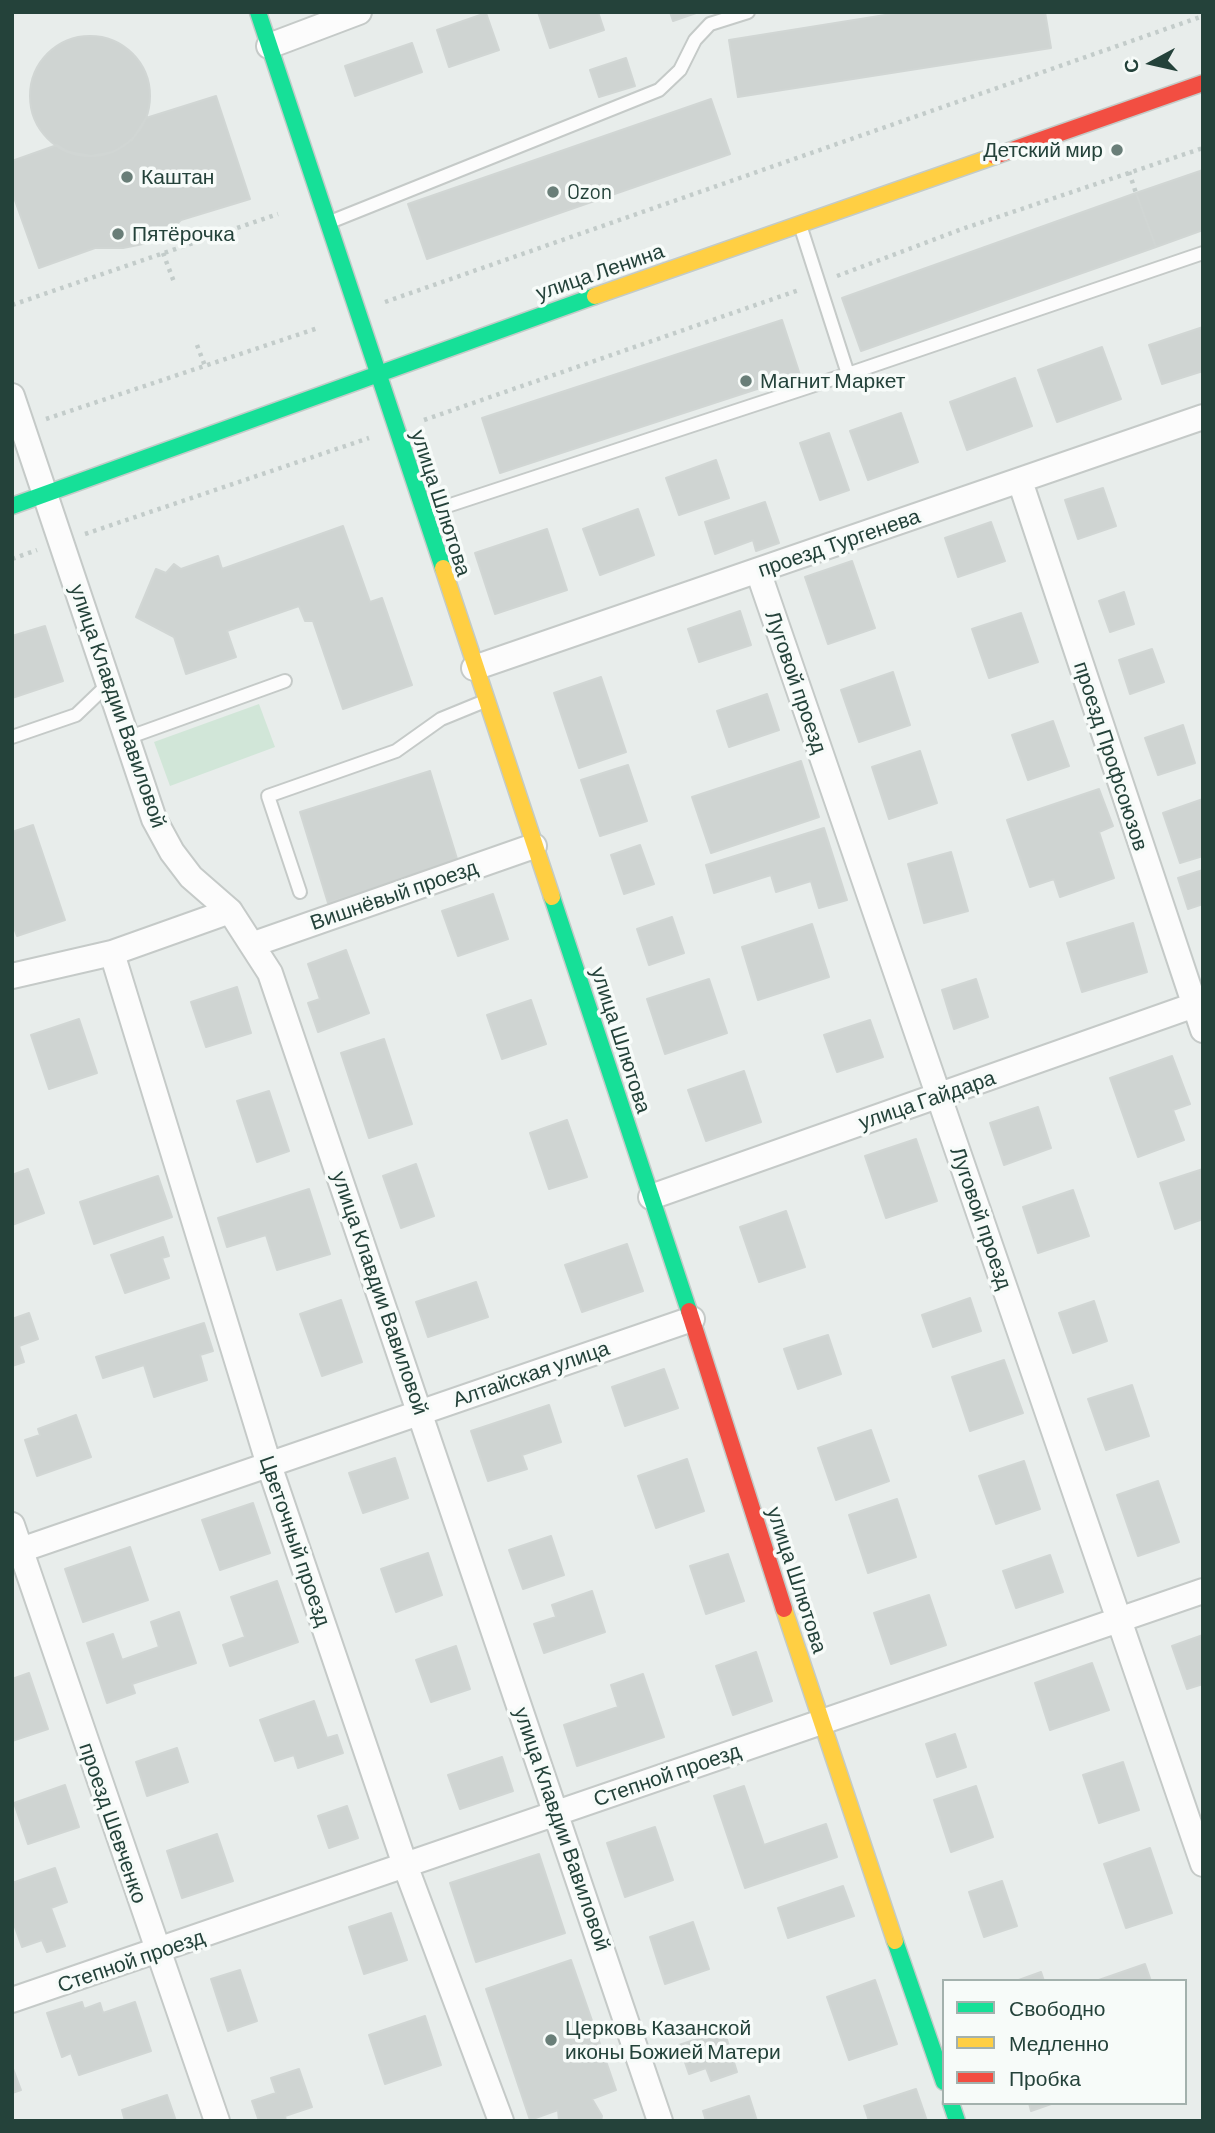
<!DOCTYPE html>
<meta charset="utf-8">
<style>
body{margin:0}
#map{position:relative;width:1215px;height:2133px;overflow:hidden;background:#e8edeb;font-family:Barlow,sans-serif}
canvas{display:block}
.frame{position:absolute;inset:0;border:14px solid #24423a;pointer-events:none}
.legend{position:absolute;left:942px;top:1979px;width:245px;height:126px;box-sizing:border-box;background:#f7fbf9;border:2px solid #a3b1ad;margin:0;padding:9px 12px;list-style:none;font-size:21px;color:#24423a}
.legend li{display:flex;align-items:center;gap:14px;height:35px}
.legend b{width:35px;border:2px solid #a3b1ad}
.north{position:absolute;left:1117px;top:28px;width:70px;height:70px;-webkit-text-stroke:5px #f7fbf9;paint-order:stroke;rotate:262deg;font-size:19px;font-weight:700;line-height:28px;text-align:center;color:#24423a}
.north::after{content:'';display:block;margin:auto;width:24px;height:32px;background:#24423a;clip-path:polygon(50% 0,100% 100%,50% 72%,0 100%)}
</style>
<div id="map">
<canvas width="1215" height="2133"></canvas>
<div class="frame"></div>
<ul class="legend">
<li><b style="height:9px;background:#16e098"></b>Свободно</li>
<li><b style="height:9px;background:#ffcf43"></b>Медленно</li>
<li><b style="height:9px;background:#f24e42"></b>Пробка</li>
</ul>
<div class="north">С</div>
</div>
<script>
const c = document.querySelector('canvas').getContext('2d');
c.lineJoin = 'round';
function paint(path, color) { c.fillStyle = color; c.fill(path, 'evenodd'); }
const poly = rows => new Path2D(rows.map(r => 'M' + r).join(''));
function trace(path, color, width, dash) { c.strokeStyle = color; c.lineWidth = width; c.lineCap = dash ? 'butt' : 'round'; c.setLineDash(dash || []); c.stroke(path); }
function label(font, color, halo, rows, align = 'center') {
  c.font = font + ' Barlow,sans-serif'; c.lineWidth = 7; c.setLineDash([]); c.textBaseline = 'middle'; c.strokeStyle = halo; c.fillStyle = color; for (const [text, x, y, turn = 0] of rows) {
    c.save(); c.translate(x, y); c.rotate((+turn || 0) * Math.PI / 180); c.textAlign = isNaN(turn) ? turn : align; if (halo) c.strokeText(text, 0, 0); c.fillText(text, 0, 0); c.restore();
  }
}
paint(poly([
 [259,704,275,747,170,786,154,742]
]), '#d1e6d8');
const building = poly([
 [538,12,598,12,604,30,550,48,538,12],
 [670,12,699,12,673,21,670,12],
 [904,12,1045,12,1051,48,738,97,729,40,904,12],
 [486,13,499,50,449,67,437,30,486,13],
 '30 96a60 60 0 1 1 120 0a60 60 0 1 1-120 0Z',
 [412,43,422,72,355,96,345,66,412,43],
 [626,58,635,86,599,97,590,70,626,58],
 [216,96,250,199,181,220,174,227,143,244,123,248,95,248,39,268,12,192,12,161,57,145,69,152,91,156,113,152,132,140,146,118,216,96],
 [711,99,730,154,427,259,408,204,711,99],
 [1203,170,1203,230,1156,247,1136,193,1203,170],
 [1136,193,1156,247,861,351,842,298,1136,193],
 [782,320,800,375,500,473,482,418,782,320],
 [1203,327,1203,371,1162,384,1149,345,1203,327],
 [1102,347,1121,399,1057,422,1038,370,1102,347],
 [1015,378,1032,426,967,450,950,402,1015,378],
 [901,413,918,462,868,480,850,431,901,413],
 [829,433,849,490,820,500,800,443,829,433],
 [716,460,729,498,679,515,666,478,716,460],
 [1103,488,1116,526,1078,539,1065,500,1103,488],
 [765,502,779,543,756,551,753,540,715,554,705,522,765,502],
 [638,509,654,555,600,575,583,529,638,509],
 [991,522,1005,561,958,577,945,538,991,522],
 [343,526,370,602,382,598,412,685,343,709,313,621,305,621,299,606,227,631,236,657,186,674,174,637,136,617,156,569,166,573,174,564,181,569,218,556,222,569,343,526],
 [547,529,567,590,495,614,475,553,547,529],
 [852,561,875,628,828,644,805,577,852,561],
 [1124,592,1134,624,1110,632,1099,601,1124,592],
 [740,611,751,645,699,662,688,629,740,611],
 [1021,613,1038,662,989,678,972,629,1021,613],
 [45,626,63,681,12,698,12,636,45,626],
 [1152,649,1164,682,1130,694,1119,660,1152,649],
 [893,672,910,725,859,742,841,690,893,672],
 [601,677,626,752,579,768,554,693,601,677],
 [767,694,779,730,729,747,717,711,767,694],
 [1053,721,1069,766,1028,780,1012,735,1053,721],
 [1183,725,1195,763,1158,775,1145,738,1183,725],
 [920,751,937,803,889,819,872,767,920,751],
 [801,761,819,817,711,853,692,797,801,761],
 [628,765,647,821,600,836,581,780,628,765],
 [430,771,458,862,328,903,300,812,430,771],
 [1099,789,1113,826,1099,832,1114,878,1060,897,1054,879,1030,887,1007,820,1099,789],
 [1203,799,1203,856,1180,863,1163,813,1203,799],
 [33,825,65,920,17,936,12,923,12,832,33,825],
 [824,828,847,900,819,908,811,881,776,892,771,875,714,893,706,865,824,828],
 [640,845,654,884,624,894,611,855,640,845],
 [951,852,968,911,924,923,908,864,951,852],
 [1203,870,1203,904,1188,909,1178,878,1203,870],
 [493,894,508,939,458,956,442,911,493,894],
 [672,917,684,953,649,965,637,929,672,917],
 [1133,923,1147,972,1082,992,1067,943,1133,923],
 [812,924,829,977,758,1000,742,947,812,924],
 [346,950,369,1013,318,1032,308,1003,320,999,308,964,346,950],
 [709,979,727,1033,665,1054,647,999,709,979],
 [976,979,988,1017,954,1029,942,990,976,979],
 [237,987,251,1033,206,1047,191,1002,237,987],
 [531,1000,546,1044,502,1059,487,1015,531,1000],
 [79,1019,97,1073,49,1089,31,1035,79,1019],
 [870,1020,883,1057,837,1072,824,1035,870,1020],
 [384,1039,412,1124,369,1138,341,1053,384,1039],
 [1172,1056,1190,1104,1173,1110,1184,1140,1138,1157,1110,1078,1172,1056],
 [744,1071,761,1122,706,1141,688,1090,744,1071],
 [269,1091,289,1151,257,1162,237,1101,269,1091],
 [1038,1107,1051,1148,1004,1165,990,1123,1038,1107],
 [567,1120,587,1177,549,1189,530,1133,567,1120],
 [916,1139,937,1201,886,1218,865,1156,916,1139],
 [416,1164,434,1216,401,1228,383,1176,416,1164],
 [28,1169,44,1213,12,1225,12,1175,28,1169],
 [1203,1169,1203,1219,1175,1229,1160,1183,1203,1169],
 [158,1176,172,1217,94,1244,80,1202,158,1176],
 [309,1189,330,1254,277,1270,266,1235,227,1247,218,1218,309,1189],
 [1073,1190,1089,1236,1038,1253,1023,1207,1073,1190],
 [786,1211,805,1267,759,1282,740,1227,786,1211],
 [163,1237,169,1256,162,1258,169,1278,125,1293,111,1255,163,1237],
 [627,1244,643,1291,582,1312,565,1265,627,1244],
 [476,1282,488,1317,428,1337,416,1302,476,1282],
 [970,1298,981,1331,933,1347,922,1315,970,1298],
 [341,1300,362,1362,322,1376,300,1314,341,1300],
 [1094,1301,1107,1341,1073,1353,1059,1313,1094,1301],
 [29,1313,38,1339,19,1346,24,1362,12,1366,12,1319,29,1313],
 [204,1323,213,1351,200,1355,207,1380,154,1397,144,1365,103,1378,96,1357,204,1323],
 [828,1335,841,1374,798,1389,784,1349,828,1335],
 [1004,1360,1023,1413,970,1431,952,1377,1004,1360],
 [664,1369,678,1408,625,1426,612,1387,664,1369],
 [1132,1385,1149,1436,1106,1450,1088,1399,1132,1385],
 [549,1405,561,1442,522,1455,527,1469,488,1481,471,1431,549,1405],
 [76,1415,91,1457,37,1476,25,1440,40,1435,38,1429,76,1415],
 [871,1430,889,1481,836,1500,818,1448,871,1430],
 [395,1458,408,1498,363,1513,349,1473,395,1458],
 [687,1459,704,1511,656,1528,638,1476,687,1459],
 [1024,1461,1040,1509,996,1524,979,1476,1024,1461],
 [1158,1481,1179,1542,1138,1556,1117,1495,1158,1481],
 [897,1499,916,1557,868,1573,849,1515,897,1499],
 [253,1503,270,1553,220,1570,202,1520,253,1503],
 [551,1536,564,1575,523,1589,509,1550,551,1536],
 [130,1547,148,1600,83,1622,65,1569,130,1547],
 [428,1553,442,1595,396,1612,381,1569,428,1553],
 [728,1554,744,1601,706,1614,690,1566,728,1554],
 [1050,1555,1063,1592,1016,1608,1003,1571,1050,1555],
 [277,1581,298,1642,230,1666,223,1645,245,1637,231,1597,277,1581],
 [592,1591,605,1632,544,1653,534,1624,556,1617,552,1605,592,1591],
 [929,1595,946,1645,891,1664,874,1613,929,1595],
 [179,1612,196,1663,132,1684,135,1693,107,1703,87,1643,113,1634,122,1660,159,1647,151,1622,179,1612],
 [1203,1635,1203,1684,1187,1689,1172,1646,1203,1635],
 [456,1646,470,1689,431,1702,416,1660,456,1646],
 [756,1652,772,1701,733,1715,716,1666,756,1652],
 [1092,1663,1109,1710,1050,1730,1035,1683,1092,1663],
 [29,1673,48,1729,12,1741,12,1679,29,1673],
 [643,1674,664,1737,577,1766,564,1725,618,1707,611,1685,643,1674],
 [314,1701,327,1738,337,1735,343,1753,298,1768,294,1755,275,1761,260,1720,314,1701],
 [955,1734,966,1767,937,1777,926,1744,955,1734],
 [177,1748,188,1782,147,1796,136,1762,177,1748],
 [502,1757,513,1791,460,1809,448,1775,502,1757],
 [1123,1762,1139,1810,1099,1823,1083,1775,1123,1762],
 [65,1785,79,1827,28,1844,14,1803,65,1785],
 [744,1786,764,1845,826,1824,837,1857,745,1888,714,1796,744,1786],
 [976,1786,993,1837,951,1852,934,1800,976,1786],
 [347,1806,358,1838,329,1848,318,1816,347,1806],
 [655,1827,673,1880,625,1897,607,1843,655,1827],
 [217,1834,233,1881,182,1898,167,1851,217,1834],
 [1150,1848,1172,1913,1126,1928,1104,1864,1150,1848],
 [539,1854,565,1933,476,1962,450,1883,539,1854],
 [55,1868,67,1902,51,1908,65,1946,47,1952,42,1940,22,1947,12,1919,12,1883,55,1868],
 [1002,1881,1017,1926,984,1937,969,1892,1002,1881],
 [843,1886,854,1916,788,1938,778,1908,843,1886],
 [391,1913,407,1960,364,1974,349,1927,391,1913],
 [693,1922,709,1969,665,1984,650,1937,693,1922],
 [571,1960,616,2090,592,2099,602,2116,601,2121,559,2121,558,2110,530,2120,486,1989,571,1960],
 [1145,1964,1151,1981,1096,1981,1145,1964],
 [240,1970,257,2021,228,2031,211,1979,240,1970],
 [1041,1972,1044,1981,1016,1981,1041,1972],
 [875,1980,897,2044,849,2060,827,1997,875,1980],
 [82,2002,84,2009,100,2003,103,2013,135,2002,151,2051,79,2075,71,2053,62,2057,47,2013,82,2002],
 [425,2016,441,2065,385,2084,369,2035,425,2016],
 [724,2030,737,2072,711,2081,706,2068,689,2074,679,2045,724,2030],
 [12,2066,21,2090,12,2093,12,2066],
 [299,2069,312,2107,285,2116,286,2121,259,2121,252,2101,276,2093,271,2078,299,2069],
 [916,2089,927,2121,869,2121,864,2106,916,2089],
 [167,2095,176,2121,125,2121,122,2110,167,2095],
 [749,2096,757,2121,706,2121,703,2111,749,2096],
 [1029,2103,1054,2103,1031,2111,1029,2103]
]);
paint(building, '#cfd4d2');
trace(building, '#d1d6d4', 2);
const lane = poly([
 [330,222,659,90,680,70,695,40,710,24,748,12],
 [801,228,848,374,1203,253],
 [426,513,848,374],
 [12,737,76,715,101,691,110,688],
 [127,738,285,681],
 [300,892,268,796,396,751,441,719,485,701]
]);
const street = poly([
 [269,46,359,12],
 [12,396,154,819,172,852,191,877,230,911,270,973,660,2121],
 [1020,481,1203,1030],
 [758,571,1203,1864],
 [474,668,1203,417],
 [254,944,534,846],
 [112,953,269,1465,405,1865,501,2121],
 [12,976,112,953,230,911],
 [651,1197,1203,1002],
 [12,1525,217,2121],
 [12,1553,692,1319],
 [12,2000,1203,1591]
]);
const fast = poly([
 [258,12,443,568],
 [12,506,595,296],
 [552,897,689,1311],
 [895,1941,944,2082],
 [951,2103,957,2121]
]);
const slow = poly([
 [595,296,995,156],
 [443,568,552,897],
 [784,1609,895,1941]
]);
const jam = poly([
 [995,156,1203,83],
 [689,1311,784,1609]
]);
trace(lane, '#c5cac8', 16);
trace(street, '#c5cac8', 28);
trace(fast, '#c3cbc8', 19);
trace(slow, '#c3cbc8', 19);
trace(jam, '#c3cbc8', 19);
trace(poly([
 [1129,172,1136,193],
 [163,253,174,282],
 [837,276,962,229,1203,148],
 [385,302,1203,16],
 [12,305,278,214],
 [197,345,205,366],
 [46,419,318,328],
 [424,420,799,290],
 [85,534,369,438],
 [12,559,37,550]
]), '#c3ccca', 4.5, [3.5, 5]);
trace(lane, '#fcfcfc', 12);
trace(street, '#fcfcfc', 24);
trace(fast, '#16e098', 16);
trace(slow, '#ffcf43', 16);
trace(jam, '#f24e42', 16);
for (const [x, y, r, color] of [
 [1117,150,7,"#697e78"],
 [127,177,7,"#697e78"],
 [553,192,7,"#697e78"],
 [118,234,7,"#697e78"],
 [746,381,7,"#697e78"],
 [551,2040,7,"#697e78"]
]) { const dot = new Path2D(); dot.arc(x, y, r, 0, 2 * Math.PI); c.fillStyle = color; c.fill(dot); trace(dot, '#f7fbf9', 2.5); }
label('21px', '#24423a', '#f7fbf9', [
 ["Детский мир",1103,150,"right"],
 ["Каштан",141,177],
 ["Ozon",567,192],
 ["Пятёрочка",132,234],
 ["Магнит Маркет",760,381],
 ["Церковь Казанской",565,2028],
 ["иконы Божией Матери",565,2052]
], 'left');
label('21px', '#24423a', '#f7fbf9', [
 ["улица Ленина",600,272,-19],
 ["улица Шлютова",441,503,72],
 ["проезд Тургенева",839,543,-19],
 ["Луговой проезд",796,682,71],
 ["улица Клавдии Вавиловой",118,706,71],
 ["проезд Профсоюзов",1111,756,72],
 ["Вишнёвый проезд",394,895,-19],
 ["улица Шлютова",621,1040,72],
 ["улица Гайдара",927,1100,-19],
 ["Луговой проезд",981,1218,71],
 ["улица Клавдии Вавиловой",380,1293,71],
 ["Алтайская улица",531,1374,-19],
 ["Цветочный проезд",295,1541,71],
 ["улица Шлютова",797,1580,72],
 ["Степной проезд",667,1775,-19],
 ["проезд Шевченко",113,1823,71],
 ["улица Клавдии Вавиловой",562,1829,71],
 ["Степной проезд",131,1961,-19]
]);
</script>
